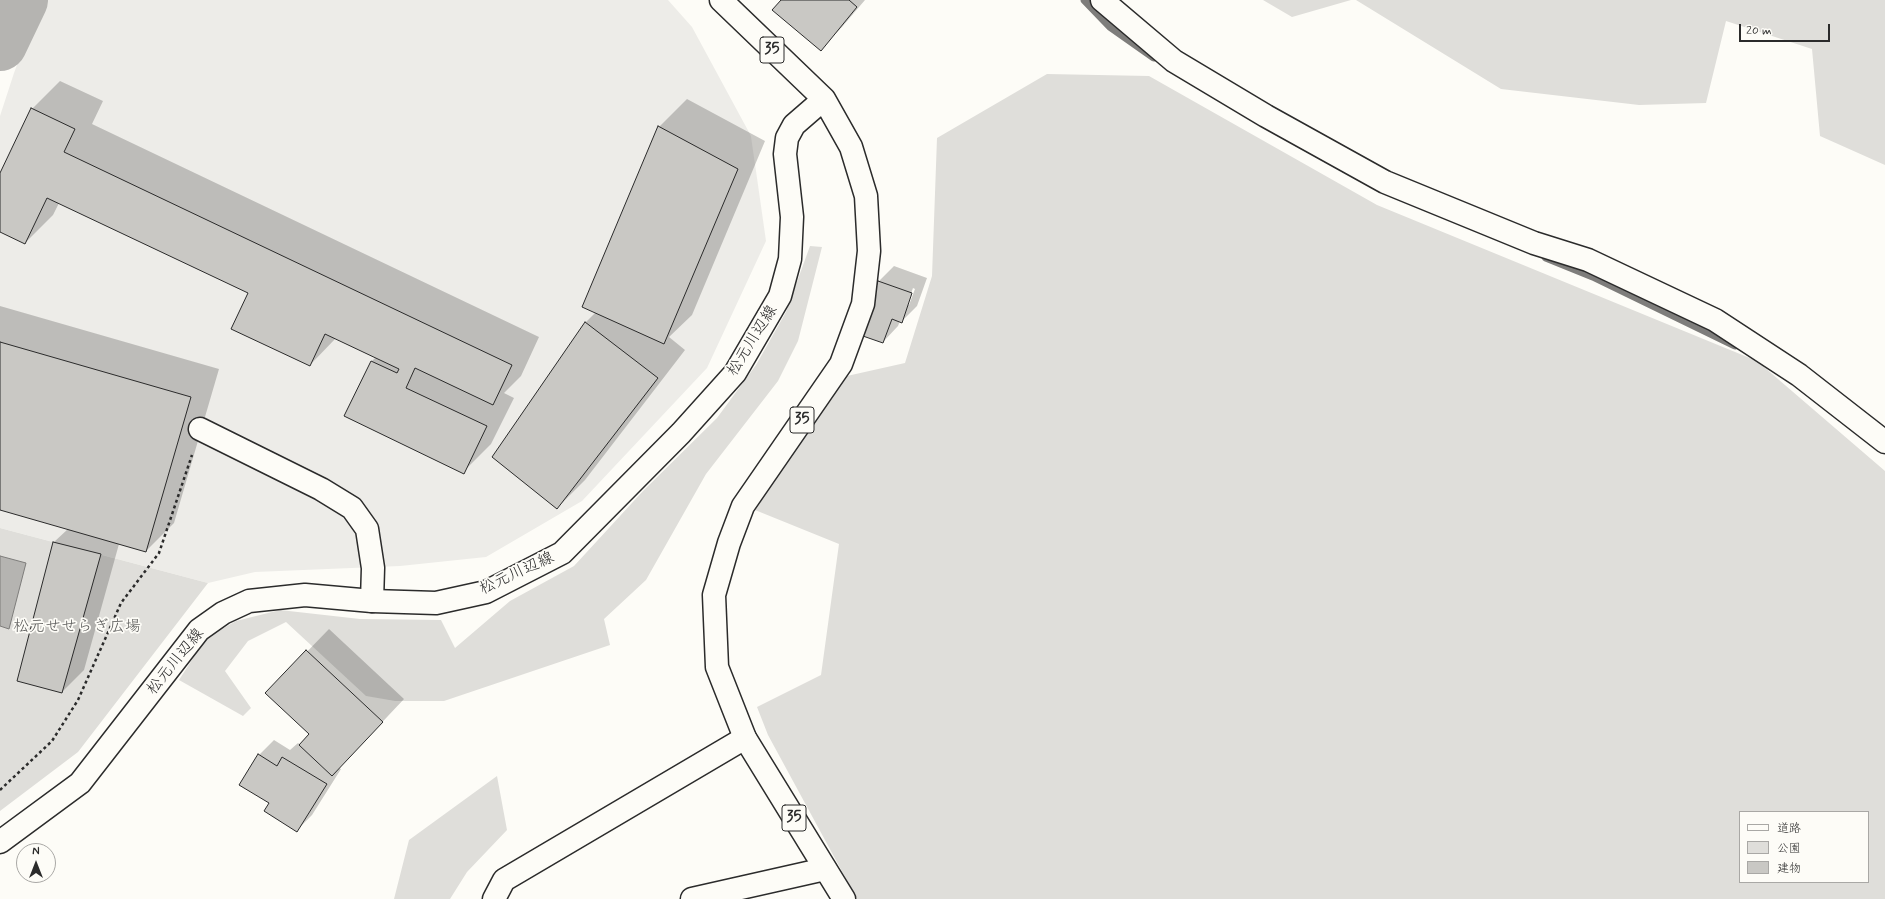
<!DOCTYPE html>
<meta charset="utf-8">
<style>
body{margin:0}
#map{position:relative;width:1885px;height:899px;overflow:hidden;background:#fdfcf7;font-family:Mynerve,"Klee One",sans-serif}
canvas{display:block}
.legend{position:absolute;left:1739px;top:811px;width:130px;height:72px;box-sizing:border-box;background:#fdfcf7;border:1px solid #a9a8a5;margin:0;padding:5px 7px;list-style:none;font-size:12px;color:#2b2b2b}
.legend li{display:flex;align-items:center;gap:8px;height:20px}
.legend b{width:20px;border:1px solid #a9a8a5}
.north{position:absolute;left:16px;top:843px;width:40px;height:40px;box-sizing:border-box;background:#fdfcf7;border:1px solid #a9a8a5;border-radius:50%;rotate:0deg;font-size:11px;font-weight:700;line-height:16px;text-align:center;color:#2b2b2b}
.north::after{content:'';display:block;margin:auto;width:14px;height:18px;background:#2b2b2b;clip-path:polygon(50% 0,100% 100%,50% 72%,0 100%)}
.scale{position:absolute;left:1739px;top:24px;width:91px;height:18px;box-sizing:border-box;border:2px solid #2b2b2b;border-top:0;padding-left:5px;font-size:12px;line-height:14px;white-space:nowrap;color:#2b2b2b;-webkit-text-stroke:3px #fdfcf7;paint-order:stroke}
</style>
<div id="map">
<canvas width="1885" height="899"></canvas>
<ul class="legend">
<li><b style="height:5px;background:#fdfcf7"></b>道路</li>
<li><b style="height:11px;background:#dfdeda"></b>公園</li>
<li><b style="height:11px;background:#c9c8c4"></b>建物</li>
</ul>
<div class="north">N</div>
<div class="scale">20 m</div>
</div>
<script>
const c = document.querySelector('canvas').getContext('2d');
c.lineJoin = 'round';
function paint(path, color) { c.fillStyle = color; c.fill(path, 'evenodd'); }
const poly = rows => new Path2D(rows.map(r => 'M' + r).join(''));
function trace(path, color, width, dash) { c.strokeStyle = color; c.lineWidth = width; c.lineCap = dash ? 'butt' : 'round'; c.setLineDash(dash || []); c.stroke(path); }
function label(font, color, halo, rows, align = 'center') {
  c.font = font + ' Mynerve,"Klee One",sans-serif'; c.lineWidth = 3.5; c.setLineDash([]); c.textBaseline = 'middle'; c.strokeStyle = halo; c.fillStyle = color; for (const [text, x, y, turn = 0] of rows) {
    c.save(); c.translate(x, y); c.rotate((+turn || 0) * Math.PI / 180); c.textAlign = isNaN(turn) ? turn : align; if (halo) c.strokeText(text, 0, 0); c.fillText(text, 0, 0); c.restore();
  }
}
paint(poly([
 [41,0,668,0,692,27,751,136,766,241,707,368,582,501,486,557,400,566,255,572,208,583,0,528,0,116,14,73]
]), '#edece8');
paint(poly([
 [1263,0,1351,0,1292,17],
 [1356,0,1885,0,1885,165,1820,136,1812,49,1726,21,1706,103,1639,105,1501,89],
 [1047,74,1149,76,1377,205,1757,361,1885,471,1885,899,857,899,768,735,757,707,821,675,839,544,755,510,829,380,905,363,932,276,937,138],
 [1740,812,1868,812,1868,882,1740,882],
 [810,246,822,247,798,341,778,381,706,474,646,580,604,619,610,645,444,701,395,701,366,696,286,622,248,641,225,671,251,708,243,716,179,680,206,638,236,621,280,610,360,619,441,620,455,648,510,601,574,566,643,491,717,418,756,365,786,312],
 [0,528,208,583,78,752,0,811],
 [497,776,507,830,467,872,450,899,394,899,409,840]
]), '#dfdeda');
const water = poly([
 [0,556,26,563,9,629,0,626,0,556]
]);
paint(water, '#b5b4b1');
trace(water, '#7e7d7b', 1);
paint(poly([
 [782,0,865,0,842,27,820,49],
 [60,81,103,101,92,124,539,337,521,376,504,393,514,398,491,444,463,472,372,361,376,357,336,338,310,365,250,293,59,203,53,215,25,243,0,231,0,175,32,109],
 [687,99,765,141,692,315,669,337,685,350,585,480,557,508,493,457,586,322,596,312,659,127],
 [894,266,927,278,917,306,902,321,900,321,898,326,883,342,861,334,879,281],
 [913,288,915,289,909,305,907,305],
 [0,306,219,369,174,523,146,551,119,544,84,670,62,692,54,542,68,529,0,509],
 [329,629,404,699,339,768,341,769,312,815,297,830,271,803,259,755,274,740,290,750,298,743,301,745,310,734,267,693]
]), '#0003');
trace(poly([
 [1085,0,1110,26,1154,57],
 [1546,257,1593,276,1735,345]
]), '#7e7d7b', 9);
trace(poly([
 [0,44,21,0]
]), '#b5b4b1', 54);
const building = poly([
 [781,0,849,0,857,7,821,51,772,10,781,0],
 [31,108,75,129,64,152,512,365,493,405,415,368,406,388,487,426,464,474,344,416,371,361,397,373,399,369,325,334,310,366,231,329,248,293,47,198,25,244,0,232,0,173,31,108],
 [658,126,738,169,664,344,582,307,658,126],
 [878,281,912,293,902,323,892,319,883,343,860,335,878,281],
 [585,322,658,378,557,509,492,457,585,322],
 [0,342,191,397,146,552,0,510,0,342],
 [53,542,101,554,62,693,17,681,53,542],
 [306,650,383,722,332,776,299,745,309,734,265,693,306,650],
 [258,754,277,766,282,757,327,784,297,832,264,811,269,803,239,785,258,754]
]);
paint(building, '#c9c8c4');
trace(building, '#2b2b2b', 1);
const minor = poly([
 [1102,0,1174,61,1266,116,1385,182,1534,243,1588,260,1715,320,1799,375,1885,442],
 [200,429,321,489,352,508,367,529,373,568,372,601],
 [494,899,504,880,745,738],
 [692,899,825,869]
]);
const major = poly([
 [721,0,824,99,851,147,866,196,869,251,863,304,841,364,743,506,729,543,714,595,717,667,745,738,844,899],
 [0,842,80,783,199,630,223,613,249,601,305,595,372,601,436,603,486,592,562,553,681,433,735,373,780,296,790,259,792,217,785,154,787,138,794,125,824,99]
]);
trace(minor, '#2b2b2b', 25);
trace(major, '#2b2b2b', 25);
trace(poly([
 [0,790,52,741,78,700,121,603,159,553,192,455]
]), '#2b2b2b', 2.5, [3, 3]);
trace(minor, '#fdfcf7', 22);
trace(major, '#fdfcf7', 22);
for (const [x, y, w] of [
 [772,50,24],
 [802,420,24],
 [794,818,24]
]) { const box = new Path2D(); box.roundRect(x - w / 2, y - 13, w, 26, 3); c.fillStyle = '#fdfcf7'; c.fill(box); trace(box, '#2b2b2b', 1); }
label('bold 15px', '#2b2b2b', null, [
 ["35",772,50],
 ["35",802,420],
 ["35",794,818]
]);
label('16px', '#2b2b2b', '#fdfcf7', [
 ["松元川辺線",753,341,-58],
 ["松元川辺線",517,574,-25],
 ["松元川辺線",176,662,-51]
]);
label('16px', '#585857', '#fdfcf7', [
 ["松元せせらぎ広場",77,628]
]);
</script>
